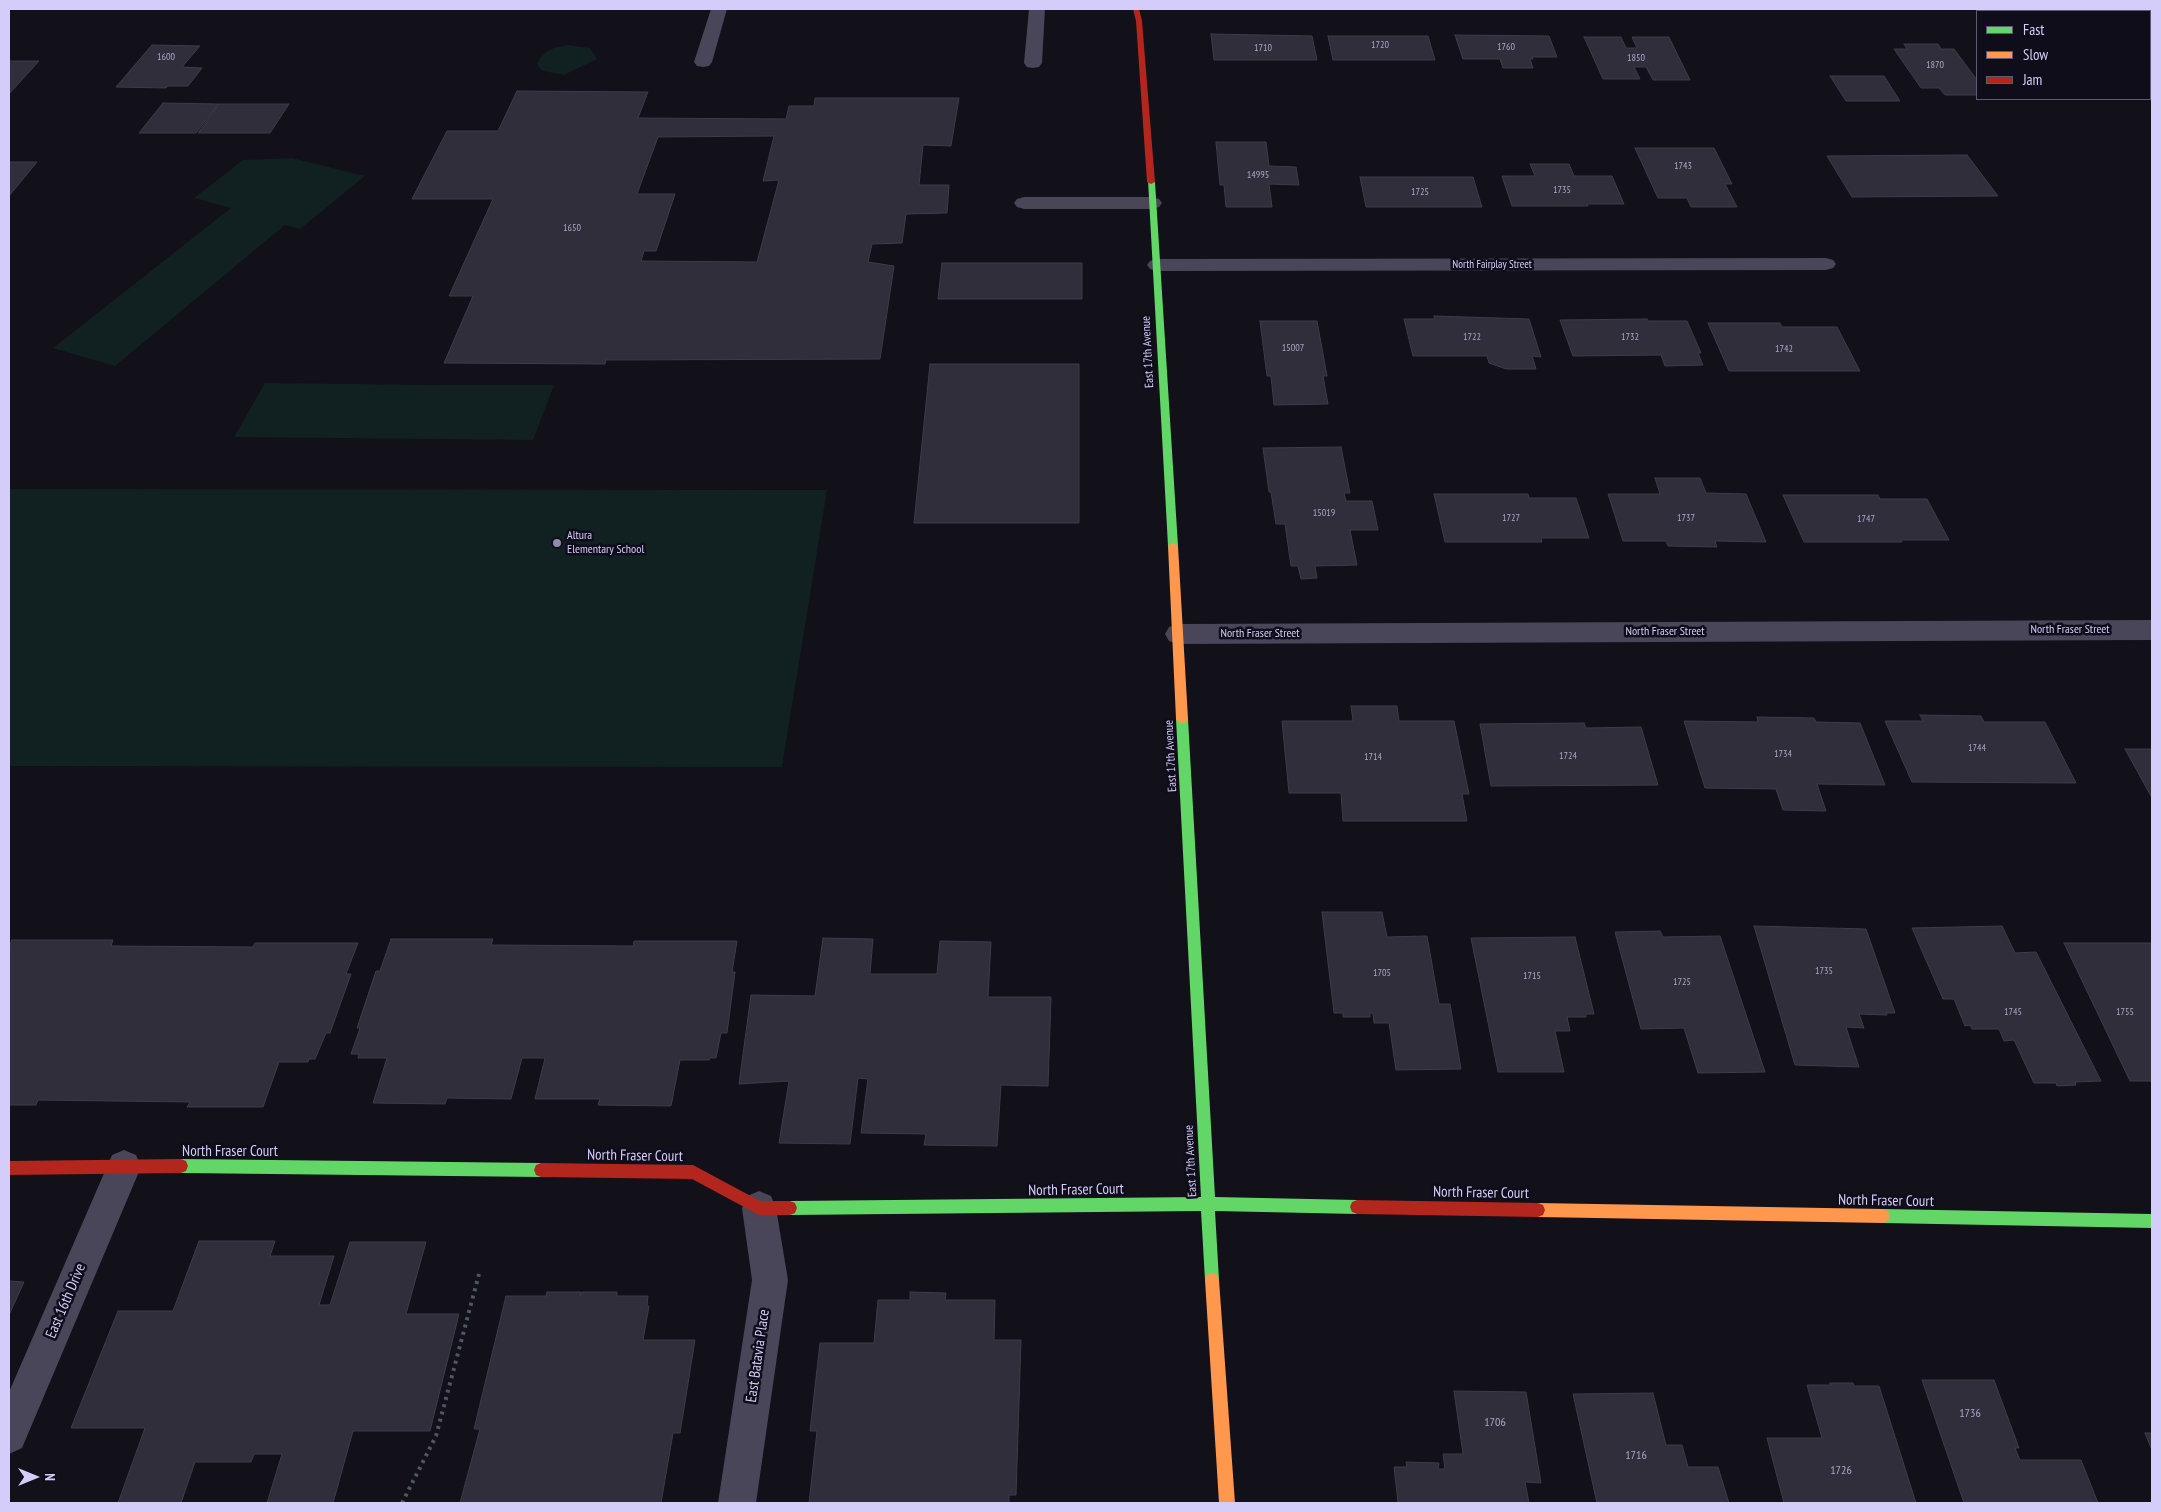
<!DOCTYPE html>
<style>
body{margin:0}
#map{position:relative;width:2161px;height:1512px;overflow:hidden;background:#121018;font-family:"PT Sans Narrow",sans-serif}
canvas{display:block}
.frame{position:absolute;inset:0;border:10px solid #d5cdf9;pointer-events:none}
.legend{position:absolute;left:1976px;top:10px;width:175px;height:90px;box-sizing:border-box;background:#100d1b;border:1px solid #5f5a74;margin:0;padding:6px 9px;list-style:none;font-size:15px;color:#d5cdf9}
.legend li{display:flex;align-items:center;gap:10px;height:25px}
.legend b{width:25px;border:1px solid #5f5a74}
.north{position:absolute;left:10px;top:1452px;width:50px;height:50px;-webkit-text-stroke:4px #100d1b;paint-order:stroke;rotate:90deg;font-size:14px;font-weight:700;line-height:20px;text-align:center;color:#d5cdf9}
.north::after{content:'';display:block;margin:auto;width:18px;height:22px;background:#d5cdf9;clip-path:polygon(50% 0,100% 100%,50% 72%,0 100%)}
</style>
<div id="map">
<canvas width="2161" height="1512"></canvas>
<div class="frame"></div>
<ul class="legend">
<li><b style="height:6px;background:#63d668"></b>Fast</li>
<li><b style="height:6px;background:#ff974d"></b>Slow</li>
<li><b style="height:6px;background:#b3261e"></b>Jam</li>
</ul>
<div class="north">N</div>
</div>
<script>
const c = document.querySelector('canvas').getContext('2d');
c.lineJoin = 'round';
function paint(path, color) { c.fillStyle = color; c.fill(path, 'evenodd'); }
const poly = rows => new Path2D(rows.map(r => 'M' + r).join(''));
function trace(path, color, width, dash) { c.strokeStyle = color; c.lineWidth = width; c.lineCap = dash ? 'butt' : 'round'; c.setLineDash(dash || []); c.stroke(path); }
function label(font, color, halo, rows, align = 'center') {
  c.font = font + ' "PT Sans Narrow",sans-serif'; c.lineWidth = 5; c.setLineDash([]); c.textBaseline = 'middle'; c.strokeStyle = halo; c.fillStyle = color; for (const [text, x, y, turn = 0] of rows) {
    c.save(); c.translate(x, y); c.rotate((+turn || 0) * Math.PI / 180); c.textAlign = isNaN(turn) ? turn : align; if (halo) c.strokeText(text, 0, 0); c.fillText(text, 0, 0); c.restore();
  }
}
paint(poly([
 [568,45,590,48,597,59,564,75,543,71,537,65,540,58,546,52,554,48],
 [292,158,365,176,300,229,285,225,115,366,53,348,231,208,194,198,243,160],
 [265,383,435,385,554,385,533,440,234,437],
 [9,489,827,490,782,767,9,766]
]), '#112122');
const building = poly([
 [1211,34,1312,36,1317,60,1214,60,1211,34],
 [1455,35,1549,36,1557,57,1532,57,1533,59,1530,59,1533,68,1503,68,1500,59,1463,59,1455,35],
 [1328,36,1428,36,1435,60,1333,60,1328,36],
 [1584,37,1621,37,1626,48,1637,48,1632,37,1669,37,1690,80,1653,80,1646,67,1634,67,1640,79,1603,79,1584,37],
 [1904,44,1938,44,1941,49,1954,49,1977,80,1977,95,1945,95,1939,88,1921,88,1894,49,1907,49,1904,44],
 [152,45,200,46,182,67,202,68,188,86,168,86,166,88,116,87,152,45],
 [9,61,39,61,9,94,9,61],
 [1830,76,1884,76,1900,101,1846,101,1830,76],
 [517,91,648,92,638,118,786,119,789,106,814,106,815,98,959,98,951,146,923,145,919,185,949,185,947,213,906,214,902,243,872,244,868,262,894,266,880,359,606,360,605,364,444,363,473,296,449,296,493,199,412,199,447,131,498,131,517,91],
 [774,136,763,181,779,180,757,262,641,261,644,251,656,251,675,194,637,194,658,137,774,136],
 [163,103,218,104,196,133,139,133,163,103],
 [219,104,289,104,270,133,198,133,219,104],
 [1216,142,1266,142,1269,166,1296,167,1299,185,1269,184,1272,207,1226,207,1224,185,1220,185,1216,142],
 [1635,148,1714,148,1732,184,1725,184,1737,207,1691,207,1687,198,1658,198,1635,148],
 [1967,155,1998,196,1852,197,1827,156,1967,155],
 [9,162,37,162,9,196,9,162],
 [1530,164,1569,164,1574,176,1612,176,1624,204,1587,204,1588,206,1512,206,1502,176,1535,176,1530,164],
 [1360,177,1473,177,1482,207,1366,207,1360,177],
 [942,263,1082,263,1082,299,938,299,942,263],
 [1434,316,1529,319,1541,357,1532,356,1536,369,1506,369,1489,363,1487,356,1413,356,1404,319,1435,319,1434,316],
 [1647,319,1648,321,1687,321,1701,353,1698,353,1703,365,1665,366,1661,355,1573,356,1560,320,1647,319],
 [1260,321,1317,321,1327,376,1323,376,1328,404,1274,405,1271,376,1267,376,1260,321],
 [1708,323,1780,323,1782,327,1837,327,1860,371,1729,371,1708,323],
 [930,364,1079,364,1079,523,914,523,930,364],
 [1341,447,1350,493,1344,493,1346,501,1372,501,1378,530,1350,530,1357,565,1315,566,1317,578,1301,579,1298,566,1291,566,1285,524,1276,524,1271,492,1269,492,1263,448,1341,447],
 [1655,478,1700,478,1706,493,1746,494,1766,542,1715,541,1717,547,1668,546,1666,541,1623,541,1608,494,1660,494,1655,478],
 [1434,494,1528,494,1529,498,1576,498,1589,538,1541,538,1542,542,1445,542,1434,494],
 [1783,495,1878,495,1880,499,1927,499,1949,540,1901,540,1902,542,1804,542,1783,495],
 [1351,706,1397,706,1399,721,1454,721,1469,794,1462,794,1467,821,1343,821,1341,793,1289,793,1282,721,1353,721,1351,706],
 [1920,715,1981,716,1984,722,2045,722,2076,783,1912,782,1885,721,1923,721,1920,715],
 [1757,717,1814,718,1816,722,1860,723,1885,785,1817,784,1826,811,1783,810,1776,789,1705,788,1684,721,1758,722,1757,717],
 [1584,723,1586,728,1641,727,1658,785,1491,786,1480,724,1584,723],
 [2125,749,2152,749,2152,798,2125,749],
 [1322,912,1382,912,1387,937,1427,936,1439,1004,1450,1004,1461,1069,1396,1070,1389,1023,1374,1023,1373,1013,1370,1013,1370,1017,1343,1017,1343,1013,1334,1013,1322,912],
 [1754,926,1866,929,1895,1013,1886,1013,1887,1015,1859,1014,1864,1028,1846,1027,1859,1067,1795,1065,1754,926],
 [2002,926,2015,953,2036,952,2101,1081,2075,1082,2076,1085,2057,1086,2056,1083,2034,1083,2014,1040,2004,1041,1999,1029,1972,1029,1970,1025,1965,1026,1954,999,1943,999,1912,928,2002,926],
 [1660,931,1663,937,1720,936,1765,1072,1698,1073,1684,1028,1641,1029,1615,932,1660,931],
 [1575,937,1594,1014,1586,1014,1586,1017,1567,1017,1570,1031,1555,1031,1564,1072,1498,1072,1471,938,1575,937],
 [823,938,873,939,870,974,937,974,940,941,991,942,988,997,1051,997,1048,1086,1001,1085,997,1146,924,1145,926,1134,861,1133,868,1079,858,1078,850,1144,779,1143,789,1081,739,1084,751,995,815,996,823,938],
 [391,939,493,939,491,945,633,946,634,941,737,941,732,972,735,972,727,1033,721,1033,716,1058,710,1058,709,1060,680,1060,671,1106,598,1105,600,1099,535,1099,545,1058,522,1058,511,1099,447,1098,445,1104,373,1103,387,1058,358,1058,359,1054,351,1054,360,1028,357,1028,376,971,380,971,391,939],
 [12,940,113,940,111,946,253,947,255,943,358,943,346,974,351,974,330,1033,326,1033,315,1059,309,1059,308,1062,279,1062,263,1107,187,1107,190,1102,38,1100,36,1105,9,1105,9,946,12,940],
 [2064,943,2152,943,2152,1084,2151,1081,2130,1081,2064,943],
 [199,1241,275,1241,270,1256,334,1256,319,1305,330,1305,350,1242,426,1242,406,1314,459,1314,430,1431,353,1431,333,1503,267,1503,282,1454,254,1454,251,1462,195,1462,181,1503,118,1503,145,1428,71,1428,118,1311,173,1311,199,1241],
 [9,1281,24,1282,9,1315,9,1281],
 [547,1292,581,1292,580,1296,582,1292,617,1292,617,1296,648,1296,647,1306,649,1306,643,1340,695,1340,680,1433,673,1433,661,1503,460,1503,480,1429,474,1429,506,1296,546,1296,547,1292],
 [910,1292,946,1293,945,1300,995,1300,994,1340,1021,1340,1016,1495,1009,1495,1009,1503,809,1503,817,1431,810,1431,820,1343,874,1343,878,1300,910,1300,910,1292],
 [1922,1380,1994,1380,2019,1448,2015,1448,2020,1460,2081,1460,2098,1503,1964,1503,1922,1380],
 [1830,1383,1853,1383,1854,1386,1879,1386,1916,1503,1784,1503,1767,1438,1822,1438,1807,1385,1831,1385,1830,1383],
 [1454,1391,1526,1392,1541,1483,1525,1482,1529,1503,1394,1503,1398,1502,1394,1467,1407,1467,1406,1462,1439,1463,1438,1469,1445,1469,1443,1454,1463,1454,1454,1391],
 [1653,1393,1666,1445,1682,1445,1688,1467,1718,1467,1729,1503,1597,1503,1573,1394,1653,1393],
 [2145,1433,2152,1433,2152,1450,2145,1433]
]);
paint(building, '#302e3a');
trace(building, '#3f3b4b', 1);
trace(poly([
 [402,1503,436,1436,479,1274]
]), '#4c5763', 4, [3, 4.5]);
paint(poly([
 [711,9,727,9,712,62,709,66,703,67,697,66,694,62,711,9],
 [1029,9,1045,9,1042,63,1039,67,1033,68,1027,67,1024,63,1029,9],
 [1024,197,1152,197,1159,199,1162,203,1159,207,1152,209,1024,209,1017,207,1014,203,1017,199,1024,197]
]), '#484658');
paint(poly([
 [1826,258,1833,260,1836,264,1833,268,1826,270,1157,271,1150,269,1147,265,1150,261,1157,259,1826,258],
 [2152,620,2152,640,1178,644,1169,641,1165,634,1169,627,1178,624,2152,620],
 [124,1150,136,1155,141,1167,22,1448,9,1454,9,1392,112,1155,124,1150],
 [759,1191,771,1196,776,1208,788,1280,756,1503,718,1503,752,1280,742,1208,747,1196,759,1191]
]), '#484658');
paint(poly([
 [1148,180,1155,182,1178,546,1173,550,1168,546,1148,180],
 [1182,715,1186,716,1188,719,1215,1197,1357,1200,1362,1202,1364,1207,1362,1212,1357,1214,1215,1211,1219,1280,1217,1285,1212,1287,1207,1285,1205,1280,1201,1211,790,1215,785,1213,783,1208,785,1203,790,1201,1201,1197,1176,719,1178,716,1182,715],
 [181,1159,541,1163,546,1165,548,1170,546,1175,541,1177,181,1173,176,1171,174,1166,176,1161,181,1159],
 [1883,1209,2152,1214,2152,1228,1883,1223,1878,1221,1876,1216,1878,1211,1883,1209]
]), '#63d668');
paint(poly([
 [1173,542,1178,546,1188,719,1186,722,1182,723,1178,722,1176,719,1168,546,1173,542],
 [1538,1203,1883,1209,1888,1211,1890,1216,1888,1221,1883,1223,1538,1217,1533,1215,1531,1210,1533,1205,1538,1203],
 [1212,1273,1217,1275,1219,1280,1235,1503,1219,1503,1205,1280,1207,1275,1212,1273]
]), '#ff974d');
paint(poly([
 [1133,9,1139,9,1142,21,1155,182,1151,184,1147,182,1136,21,1133,9],
 [181,1159,186,1161,188,1166,186,1171,181,1173,9,1175,9,1161,181,1159],
 [541,1163,693,1165,760,1201,790,1201,795,1203,797,1208,795,1213,790,1215,759,1215,692,1179,541,1177,536,1175,534,1170,536,1165,541,1163],
 [1357,1200,1538,1203,1543,1205,1545,1210,1543,1215,1538,1217,1357,1214,1352,1212,1350,1207,1352,1202,1357,1200]
]), '#b3261e');
for (const [x, y, r, color] of [
 [557,543,5,"#918baa"]
]) { const dot = new Path2D(); dot.arc(x, y, r, 0, 2 * Math.PI); c.fillStyle = color; c.fill(dot); trace(dot, '#100d1b', 2); }
label('10px', '#aca5c9', null, [
 ["1720",1380,45],
 ["1760",1506,47],
 ["1710",1263,48],
 ["1600",166,57],
 ["1850",1636,58],
 ["1870",1935,65],
 ["1743",1683,166],
 ["14995",1258,175],
 ["1735",1562,190],
 ["1725",1420,192],
 ["1650",572,228],
 ["1722",1472,337],
 ["1732",1630,337],
 ["15007",1293,348],
 ["1742",1784,349],
 ["15019",1324,513],
 ["1727",1511,518],
 ["1737",1686,518],
 ["1747",1866,519],
 ["1744",1977,748],
 ["1734",1783,754],
 ["1724",1568,756],
 ["1714",1373,757],
 ["1735",1824,971],
 ["1705",1382,973],
 ["1715",1532,976],
 ["1725",1682,982],
 ["1745",2013,1012],
 ["1755",2125,1012]
]);
label('11px', '#d5cdf9', '#100d1b', [
 ["North Fairplay Street",1492,265]
]);
label('12px', '#d5cdf9', '#100d1b', [
 ["East 17th Avenue",1148,352,-93],
 ["North Fraser Street",2070,630],
 ["North Fraser Street",1665,632],
 ["North Fraser Street",1260,634],
 ["East 17th Avenue",1171,756,-93],
 ["East 17th Avenue",1191,1161,-93]
]);
label('12px', '#d5cdf9', '#100d1b', [
 ["Altura",567,536],
 ["Elementary School",567,550]
], 'left');
label('12px', '#aca5c9', null, [
 ["1736",1970,1414],
 ["1706",1495,1423],
 ["1716",1636,1456],
 ["1726",1841,1471]
]);
label('15px', '#d5cdf9', '#100d1b', [
 ["North Fraser Court",230,1152],
 ["North Fraser Court",635,1156,1],
 ["North Fraser Court",1076,1190,-1],
 ["North Fraser Court",1481,1193,1],
 ["North Fraser Court",1886,1201,1],
 ["East 16th Drive",66,1301,-67],
 ["East Batavia Place",758,1356,-82]
]);
</script>
